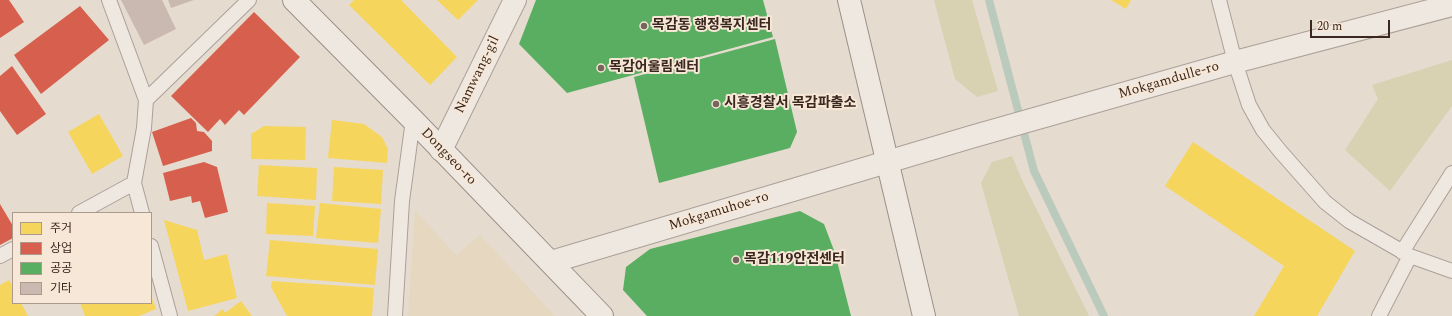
<!DOCTYPE html>
<meta charset="utf-8">
<style>
body{margin:0}
#map{position:relative;width:1452px;height:316px;overflow:hidden;background:#e6dbcf;font-family:Spectral,"Noto Sans KR",serif}
canvas{display:block}
.legend{position:absolute;left:12px;top:212px;width:140px;height:92px;box-sizing:border-box;background:#f6e7d6;border:1px solid #ab9a8d;margin:0;padding:5px 7px;list-style:none;font-size:12px;color:#3a271f}
.legend li{display:flex;align-items:center;gap:8px;height:20px}
.legend b{width:20px;border:1px solid #ab9a8d}
.scale{position:absolute;left:1310px;top:20px;width:80px;height:18px;box-sizing:border-box;border:2px solid #3a271f;border-top:0;padding-left:5px;font-size:12px;line-height:14px;white-space:nowrap;color:#3a271f;-webkit-text-stroke:3px #f6e7d6;paint-order:stroke}
</style>
<div id="map">
<canvas width="1452" height="316"></canvas>
<ul class="legend">
<li><b style="height:11px;background:#f6d55c"></b>주거</li>
<li><b style="height:11px;background:#d6604d"></b>상업</li>
<li><b style="height:11px;background:#5aae61"></b>공공</li>
<li><b style="height:11px;background:#cab9b0"></b>기타</li>
</ul>
<div class="scale">20 m</div>
</div>
<script>
const c = document.querySelector('canvas').getContext('2d');
c.lineJoin = 'round';
function paint(path, color) { c.fillStyle = color; c.fill(path, 'evenodd'); }
const poly = rows => new Path2D(rows.map(r => 'M' + r).join(''));
function trace(path, color, width, dash) { c.strokeStyle = color; c.lineWidth = width; c.lineCap = dash ? 'butt' : 'round'; c.setLineDash(dash || []); c.stroke(path); }
function label(font, color, halo, rows, align = 'center') {
  c.font = font + ' Spectral,"Noto Sans KR",serif'; c.lineWidth = 4; c.setLineDash([]); c.textBaseline = 'middle'; c.strokeStyle = halo; c.fillStyle = color; for (const [text, x, y, turn = 0] of rows) {
    c.save(); c.translate(x, y); c.rotate((+turn || 0) * Math.PI / 180); c.textAlign = isNaN(turn) ? turn : align; if (halo) c.strokeText(text, 0, 0); c.fillText(text, 0, 0); c.restore();
  }
}
paint(poly([
 [415,210,456,255,480,235,555,316,408,316]
]), '#e5d7c0');
paint(poly([
 [934,0,972,0,998,91,977,97,955,79],
 [1452,60,1452,106,1390,191,1345,150,1378,99,1372,85],
 [1012,156,1023,182,1089,316,1019,316,981,183,992,162]
]), '#d8d1b2');
paint(poly([
 [354,0,401,0,457,57,430,85,349,5],
 [437,0,478,0,458,20],
 [1111,0,1131,0,1126,9],
 [99,114,123,156,92,174,68,132],
 [332,120,364,124,382,137,388,149,387,163,328,158],
 [264,126,306,127,305,160,251,159,251,134],
 [1193,142,1355,251,1317,316,1254,316,1284,266,1165,186],
 [259,165,317,168,316,200,257,196],
 [334,167,383,170,381,204,332,201],
 [267,203,315,206,313,236,266,234],
 [320,203,381,209,378,243,316,238],
 [164,220,197,230,204,260,227,254,237,298,188,311],
 [270,240,378,249,375,285,266,276],
 [9,280,13,287,13,303,21,303,28,316,0,316,0,285],
 [272,281,374,288,372,316,287,316,271,287],
 [151,296,156,309,139,316,85,316,80,303,151,303],
 [241,301,252,316,214,316,223,309,225,313]
]), '#f6d55c');
paint(poly([
 [0,0,9,0,24,22,0,38],
 [80,6,109,40,41,94,14,55],
 [254,12,300,57,244,115,239,110,225,125,220,119,208,132,171,96],
 [12,66,46,114,17,135,0,111,0,76],
 [191,118,196,123,197,131,204,132,212,141,212,151,163,166,152,132],
 [204,162,217,167,228,212,205,218,200,201,192,203,191,196,170,201,163,173],
 [0,204,13,226,13,238,0,245]
]), '#d6604d');
paint(poly([
 [536,0,763,0,773,37,567,93,519,44],
 [775,39,797,132,790,148,659,183,634,77],
 [800,211,824,224,835,253,851,316,647,316,623,290,626,267,650,249]
]), '#5aae61');
trace(poly([
 [989,0,1034,171,1104,316]
]), '#bacabd', 8);
paint(poly([
 [121,0,162,0,176,29,144,45],
 [168,0,194,0,171,8]
]), '#cab9b0');
const lane = poly([
 [1219,0,1235,62,1249,105,1263,130,1280,151,1325,202,1349,221,1410,256,1452,271],
 [146,100,249,0],
 [134,183,142,213],
 [79,213,134,183,144,128,146,100,109,0],
 [151,246,170,316],
 [1402,252,1452,173],
 [0,256,13,249],
 [395,316,402,201,413,120],
 [1379,316,1410,256]
]);
const street = poly([
 [441,150,515,0],
 [551,262,971,137,1235,62,1452,5]
]);
const secondary = poly([
 [294,0,413,120,602,316],
 [849,0,924,316]
]);
trace(lane, '#aba098', 16);
trace(street, '#aba098', 24);
trace(secondary, '#9b9088', 24);
trace(lane, '#eee8e1', 14);
trace(street, '#eee8e1', 22);
trace(secondary, '#eee8e1', 22);
for (const [x, y, r, color] of [
 [644,26,4,"#76665d"],
 [601,68,4,"#76665d"],
 [716,104,4,"#76665d"],
 [736,260,4,"#76665d"]
]) { const dot = new Path2D(); dot.arc(x, y, r, 0, 2 * Math.PI); c.fillStyle = color; c.fill(dot); trace(dot, '#f6e7d6', 1.5); }
label('bold 14px', '#3a271f', '#f6e7d6', [
 ["목감동 행정복지센터",652,26],
 ["목감어울림센터",609,68],
 ["시흥경찰서 목감파출소",724,104],
 ["목감119안전센터",744,260]
], 'left');
label('14px', '#3a271f', '#f6e7d6', [
 ["Namwang-gil",478,75,-64],
 ["Mokgamdulle-ro",1169,81,-16],
 ["Dongseo-ro",448,157,46],
 ["Mokgamuhoe-ro",719,212,-17]
]);
</script>
